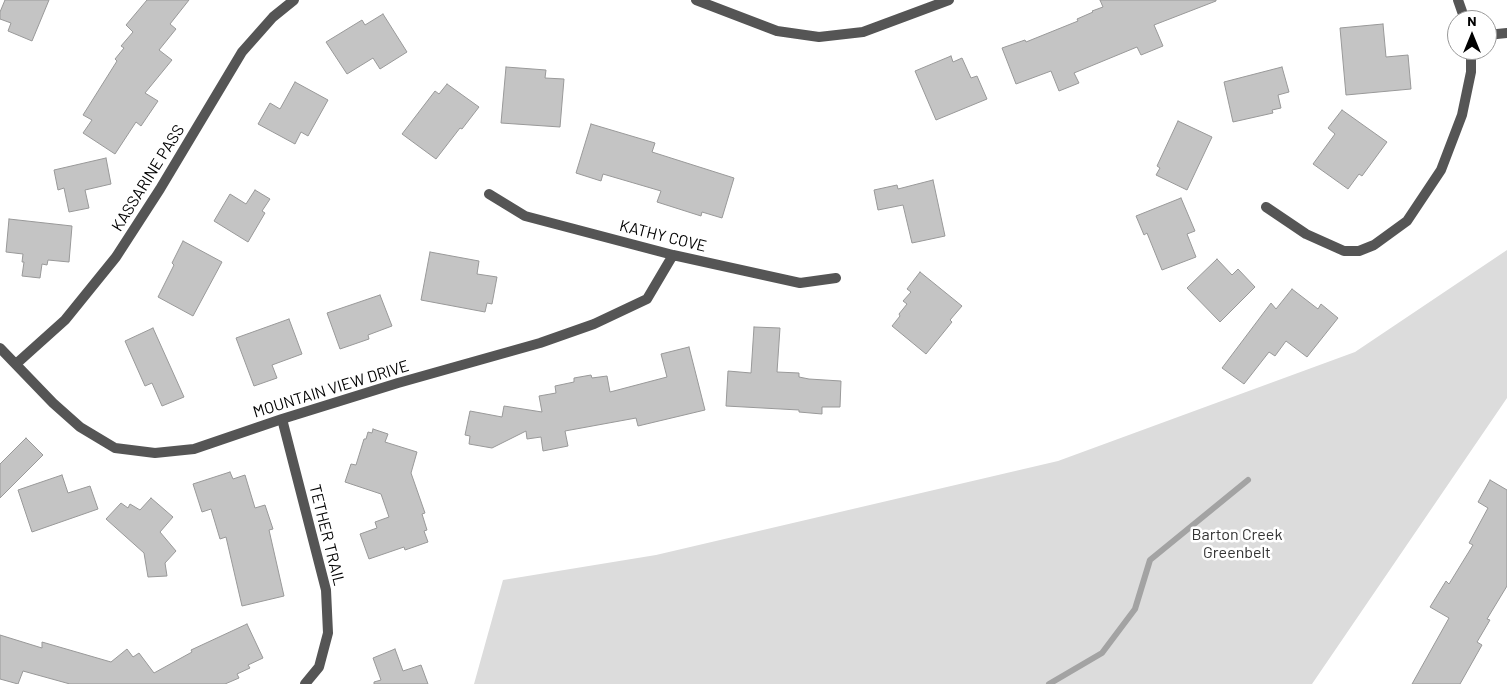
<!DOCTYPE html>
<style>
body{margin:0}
#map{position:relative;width:1507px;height:684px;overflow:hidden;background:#fff;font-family:Barlow,sans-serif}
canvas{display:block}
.north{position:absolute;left:1447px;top:10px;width:50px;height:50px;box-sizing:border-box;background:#fff;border:1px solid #999;border-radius:50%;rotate:0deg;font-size:14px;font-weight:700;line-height:20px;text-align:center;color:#000}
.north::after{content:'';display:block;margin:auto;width:18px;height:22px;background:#000;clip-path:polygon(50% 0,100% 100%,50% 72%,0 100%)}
</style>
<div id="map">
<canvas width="1507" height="684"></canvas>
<div class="north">N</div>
</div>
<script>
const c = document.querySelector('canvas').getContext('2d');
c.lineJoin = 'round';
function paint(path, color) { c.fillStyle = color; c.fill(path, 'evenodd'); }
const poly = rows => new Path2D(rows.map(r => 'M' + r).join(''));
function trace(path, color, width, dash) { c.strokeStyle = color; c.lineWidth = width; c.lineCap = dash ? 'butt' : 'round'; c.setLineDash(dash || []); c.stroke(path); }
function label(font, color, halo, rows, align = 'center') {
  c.font = font + ' Barlow,sans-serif'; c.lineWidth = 5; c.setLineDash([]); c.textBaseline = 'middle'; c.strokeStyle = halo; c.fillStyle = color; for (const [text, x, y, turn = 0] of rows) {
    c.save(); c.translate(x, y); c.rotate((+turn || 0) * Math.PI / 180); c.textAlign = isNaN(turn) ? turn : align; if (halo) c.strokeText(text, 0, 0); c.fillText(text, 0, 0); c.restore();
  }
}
paint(poly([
 [1507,250,1507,398,1312,684,474,684,503,580,656,555,1058,461,1355,352]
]), '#dcdcdc');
trace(poly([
 [1049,684,1102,653,1135,609,1150,560,1248,480]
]), '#a3a3a3', 6);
const building = poly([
 [5,0,49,0,32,41,8,31,11,23,0,19,0,12,5,0],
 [147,0,189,0,170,24,176,29,159,50,172,60,145,93,158,101,141,126,136,122,115,154,83,133,92,120,83,115,117,61,115,59,124,48,121,46,133,32,126,25,147,0],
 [1100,0,1216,0,1216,1,1154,25,1163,46,1141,55,1137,47,1074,73,1079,83,1059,91,1051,71,1016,84,1002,48,1025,40,1026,42,1078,21,1077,19,1093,12,1092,11,1103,7,1100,0],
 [383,14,407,52,380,69,373,58,347,74,326,42,362,20,365,25,383,14],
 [1383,24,1386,57,1408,55,1411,89,1346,95,1340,28,1383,24],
 [951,56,953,62,962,58,971,78,977,76,987,99,936,120,915,71,951,56],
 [506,67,546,70,545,78,564,79,560,127,501,123,506,67],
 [1282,67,1289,92,1278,95,1281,108,1272,110,1273,113,1233,122,1224,82,1282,67],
 [295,82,328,100,308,136,301,132,295,144,258,124,270,103,280,109,295,82],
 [447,84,479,107,462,129,460,128,436,159,402,134,435,91,439,94,447,84],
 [1342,110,1387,142,1362,176,1359,174,1348,189,1313,164,1335,134,1328,128,1342,110],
 [1178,121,1212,137,1187,190,1156,175,1160,168,1157,166,1178,121],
 [591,124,655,143,652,152,734,178,722,218,702,212,701,216,657,202,661,191,603,174,601,181,576,173,591,124],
 [106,158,111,184,85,190,89,208,69,212,64,188,58,190,54,170,106,158],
 [933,180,945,236,912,243,903,205,878,210,874,190,897,185,898,189,933,180],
 [255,190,270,199,262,211,265,213,248,242,214,221,230,194,246,204,255,190],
 [1181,198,1195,231,1187,234,1196,257,1162,270,1147,233,1144,235,1136,216,1181,198],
 [9,219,72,226,69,262,48,260,47,265,42,264,40,278,22,276,24,262,22,262,23,254,6,252,9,219],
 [183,241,222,262,193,316,158,297,174,265,172,263,183,241],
 [430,252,479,261,477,274,497,277,492,304,487,303,485,312,421,300,430,252],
 [1217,259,1232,275,1238,269,1255,287,1220,322,1187,288,1217,259],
 [920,272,962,306,950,320,952,322,926,354,892,326,900,316,899,314,907,304,903,301,911,292,907,289,920,272],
 [1292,289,1318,309,1321,304,1338,318,1307,357,1286,341,1275,356,1269,352,1244,384,1222,368,1271,303,1276,309,1292,289],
 [380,295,392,326,368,335,369,339,340,349,327,313,380,295],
 [289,319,302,354,272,365,277,378,254,386,236,338,289,319],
 [754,327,780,328,777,372,799,373,799,377,809,379,841,381,840,407,822,407,822,414,799,412,799,410,726,406,728,371,751,373,754,327],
 [153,328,184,397,162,406,152,383,145,386,125,341,153,328],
 [689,347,705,410,638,426,636,418,565,431,568,446,543,451,541,437,527,439,526,431,492,448,469,444,470,436,465,435,470,411,502,417,504,406,542,412,539,396,556,393,555,386,574,382,574,378,591,375,592,378,607,376,610,392,667,377,661,354,689,347],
 [373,429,388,434,385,442,417,452,411,473,425,513,422,514,427,530,424,531,428,542,405,550,404,547,369,559,360,534,377,528,375,522,389,517,381,494,345,482,351,464,356,465,364,439,366,439,368,432,372,433,373,429],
 [26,438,43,455,0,498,0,464,26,438],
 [230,472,233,479,245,475,255,508,265,505,273,529,269,530,284,596,242,606,226,537,220,539,211,509,202,512,193,484,230,472],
 [62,475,68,493,90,486,98,509,32,532,18,490,62,475],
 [1490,480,1507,490,1507,586,1487,619,1490,620,1477,642,1482,645,1460,684,1412,684,1449,618,1430,607,1446,581,1449,584,1473,545,1469,543,1488,508,1478,502,1490,480],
 [151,498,173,517,160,532,176,551,165,563,167,576,148,577,144,553,106,519,121,503,128,508,130,504,140,510,151,498],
 [247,624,263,658,248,665,250,668,237,674,239,678,225,684,70,684,23,671,18,684,0,679,0,635,42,648,42,642,111,662,127,649,133,657,139,653,154,673,192,652,191,650,247,624],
 [395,649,403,671,421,665,428,684,374,684,374,682,381,680,373,658,395,649]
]);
paint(building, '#c4c4c4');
trace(building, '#999', 1);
trace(poly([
 [696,0,777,31,819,37,863,32,949,0],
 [1458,0,1465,20],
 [1487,35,1507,33],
 [489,194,525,216,673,255,800,283,836,278],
 [1266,207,1306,234,1344,251,1359,251,1374,245,1407,221,1441,170,1462,115,1471,72,1471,50],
 [0,348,53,403,80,427,115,448,155,453,194,449,282,419,398,383,540,343,594,324,647,299,673,255],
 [16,364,65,320,116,257,160,189,242,52,273,17,294,0],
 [282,419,326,590,328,633,319,667,305,684]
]), '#555', 10);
label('16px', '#000', '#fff', [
 ["KASSARINE PASS",148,178,-58],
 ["KATHY COVE",663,236,14],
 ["MOUNTAIN VIEW DRIVE",331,389,-17],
 ["TETHER TRAIL",327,535,76]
]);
label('16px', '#333', '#fff', [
 ["Barton Creek",1237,535],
 ["Greenbelt",1237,553]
]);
</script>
